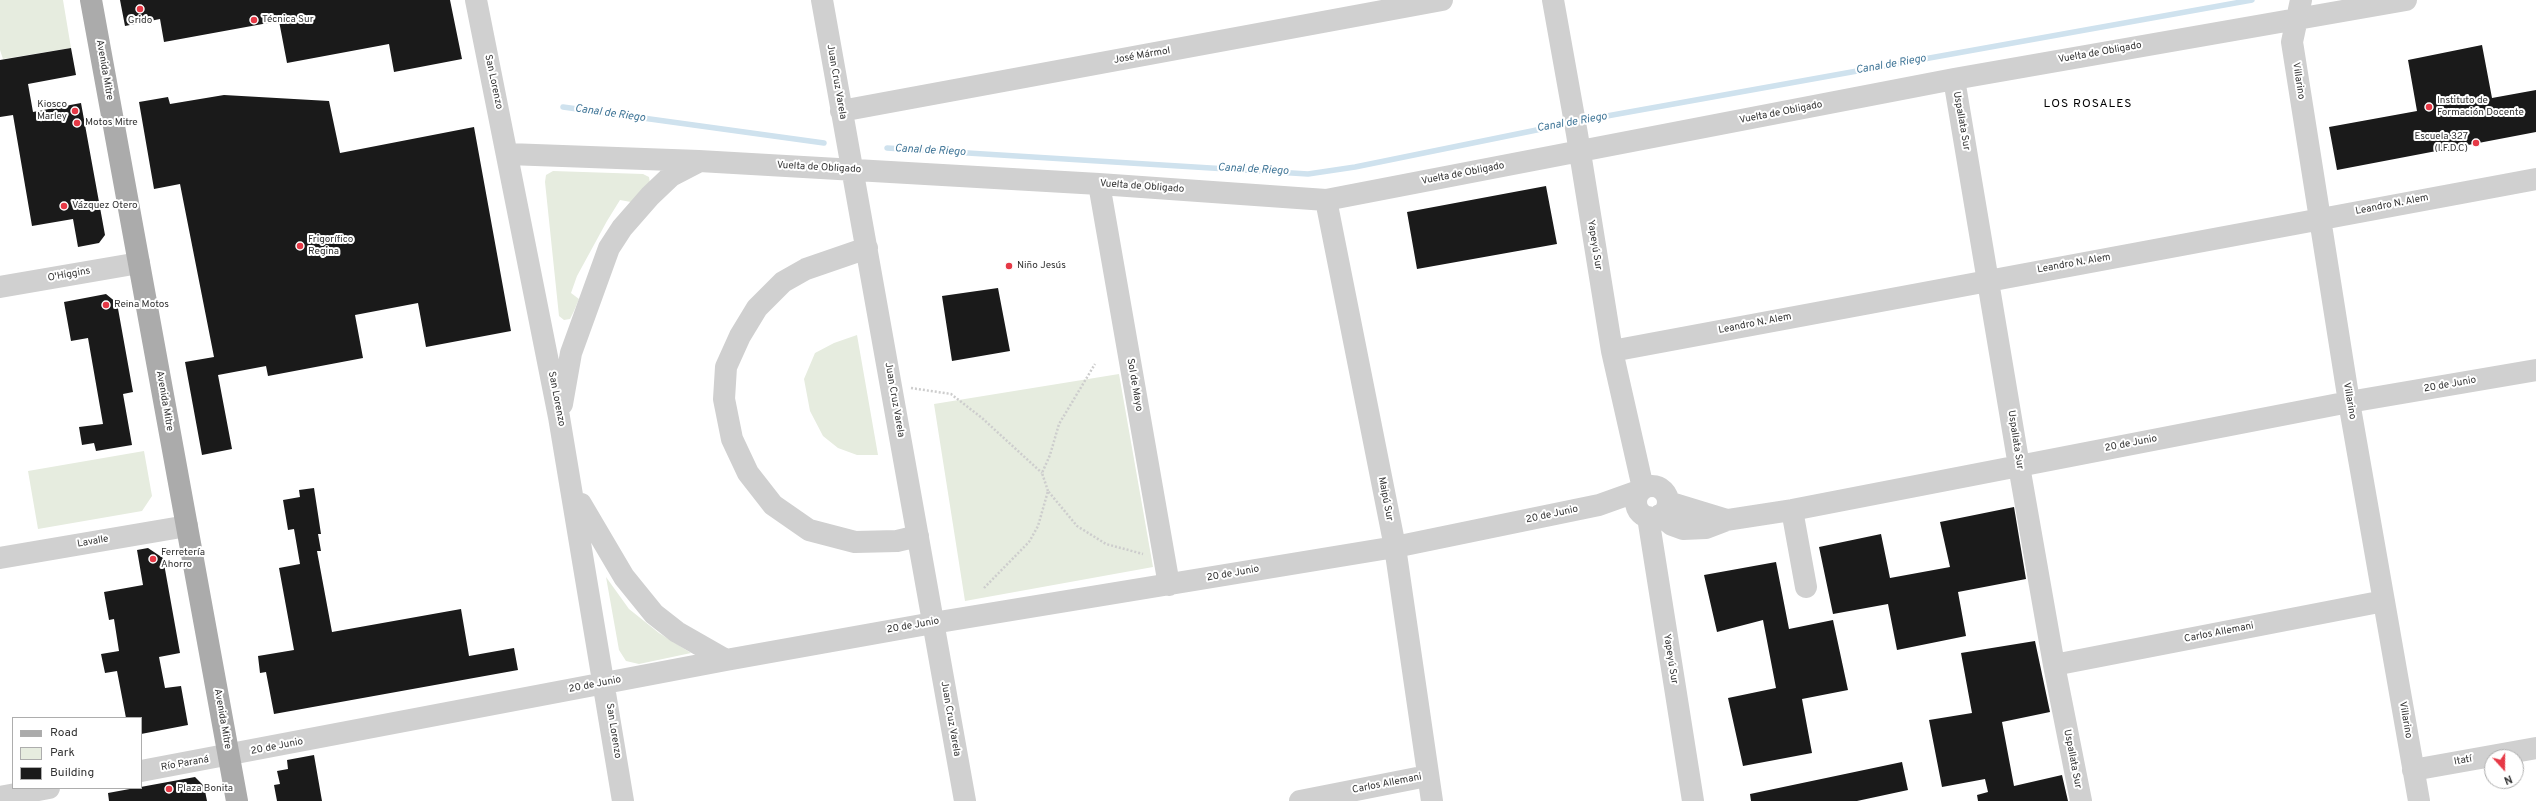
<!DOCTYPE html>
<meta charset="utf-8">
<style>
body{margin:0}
#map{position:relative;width:2536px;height:801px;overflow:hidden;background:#fff;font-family:Overpass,sans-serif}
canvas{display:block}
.legend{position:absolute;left:12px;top:717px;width:130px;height:72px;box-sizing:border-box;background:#fff;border:1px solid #adadad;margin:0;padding:5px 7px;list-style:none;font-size:12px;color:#333}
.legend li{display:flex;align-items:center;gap:8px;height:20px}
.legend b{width:20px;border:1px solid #adadad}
.north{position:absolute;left:2484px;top:749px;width:40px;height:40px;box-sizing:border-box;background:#fff;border:1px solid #adadad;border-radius:50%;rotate:159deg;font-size:11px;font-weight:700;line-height:16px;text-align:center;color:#333}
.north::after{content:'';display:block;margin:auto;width:14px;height:18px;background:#e63946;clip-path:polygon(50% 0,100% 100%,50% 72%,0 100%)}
</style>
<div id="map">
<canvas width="2536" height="801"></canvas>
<ul class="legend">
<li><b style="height:5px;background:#ababab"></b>Road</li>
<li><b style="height:11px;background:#e6ecdf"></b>Park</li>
<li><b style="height:11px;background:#1a1a1a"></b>Building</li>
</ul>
<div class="north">N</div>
</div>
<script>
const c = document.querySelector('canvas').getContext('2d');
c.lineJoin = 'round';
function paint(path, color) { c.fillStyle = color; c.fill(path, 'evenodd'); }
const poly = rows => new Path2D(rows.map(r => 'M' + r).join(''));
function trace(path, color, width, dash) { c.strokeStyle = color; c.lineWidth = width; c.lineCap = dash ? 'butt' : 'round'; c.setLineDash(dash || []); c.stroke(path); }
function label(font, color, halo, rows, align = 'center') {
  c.font = font + ' Overpass,sans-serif'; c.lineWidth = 4; c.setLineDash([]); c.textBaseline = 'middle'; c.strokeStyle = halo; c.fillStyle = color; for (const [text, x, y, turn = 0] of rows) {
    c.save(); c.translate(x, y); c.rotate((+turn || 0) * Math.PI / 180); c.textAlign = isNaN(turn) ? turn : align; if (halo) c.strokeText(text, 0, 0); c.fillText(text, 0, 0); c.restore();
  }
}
paint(poly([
 [0,0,63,0,71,48,3,59,0,50],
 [553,171,643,174,649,177,650,183,631,202,620,200,607,221,577,276,571,293,579,299,574,311,570,319,564,320,559,316,545,182,546,175],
 [857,335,878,455,857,455,838,448,823,436,810,411,804,379,815,353,834,343],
 [1119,374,1153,567,965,601,934,404],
 [144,451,152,496,142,511,38,529,28,471],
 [606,577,629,609,659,633,691,653,639,664,626,661,619,650]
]), '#e6ecdf');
trace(poly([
 [563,107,824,143],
 [1579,121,2252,0],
 [887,148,1308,174,1355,167,1571,123]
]), '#cfe2ee', 5.5);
paint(poly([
 [120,0,450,0,462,59,394,72,389,44,287,63,279,21,164,42,160,19,125,26],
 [2482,45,2492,98,2536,90,2536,132,2337,170,2329,127,2417,111,2408,60],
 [71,48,76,75,28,84,33,112,81,103,105,235,99,243,78,247,73,219,32,226,13,115,0,117,0,60],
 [224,95,329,101,340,153,474,127,511,331,426,347,418,303,355,315,363,358,268,376,266,366,218,375,232,449,202,455,185,362,214,357,180,184,154,189,139,102,168,97,170,104],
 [1546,186,1557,244,1417,269,1407,212],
 [998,288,1010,351,952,361,942,296],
 [106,294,117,303,133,392,123,394,132,445,96,451,94,443,82,445,79,427,103,424,88,338,71,341,64,302],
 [314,488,321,534,318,534,321,551,317,551,332,632,461,609,469,656,514,648,518,670,274,714,266,672,260,673,258,656,294,650,279,568,300,564,294,529,288,530,283,500,300,497,299,490],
 [2014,507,2026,579,1958,592,1966,636,1897,650,1888,604,1833,614,1819,547,1881,534,1890,578,1950,567,1940,522],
 [148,548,163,558,180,653,159,657,165,688,181,686,188,725,141,734,141,718,126,718,117,671,105,673,101,654,119,651,114,619,109,620,104,592,143,585,137,550],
 [1776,562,1789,629,1833,620,1848,690,1802,699,1812,753,1743,766,1728,698,1776,688,1763,620,1717,632,1704,575],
 [2035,641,2050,712,2002,722,2014,786,2062,775,2068,801,1978,801,1977,795,1988,792,1985,779,1942,787,1929,720,1972,713,1961,653],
 [314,755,322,801,277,801,274,785,280,784,277,771,288,769,287,760],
 [1902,762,1908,790,1857,801,1751,801,1750,794],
 [195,777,204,786,207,801,109,801,108,793]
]), '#1a1a1a');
trace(poly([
 [911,388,951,394,982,418,1042,473],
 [1048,491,1042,473,1050,455,1059,424,1095,364],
 [984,588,1029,542,1038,526,1048,491,1077,526,1106,544,1143,554]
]), '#cdcdcd', 2.5, [2, 2]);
trace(poly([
 [476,0,559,417,623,801],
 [822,0,965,801],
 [1553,0,1577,134,1612,351,1643,488],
 [2301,0,2292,42,2349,402,2419,801],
 [1954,79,2019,466,2054,665,2081,801],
 [841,111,1442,0],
 [508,154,699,161,1099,184,1326,200,1954,79,2406,0],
 [1099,184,1169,585],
 [1326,200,1395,547,1432,801],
 [867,248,806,269,783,282,757,308,740,336,726,367,724,399,732,439,748,473,773,505,809,530,855,542,897,541,918,536],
 [0,287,139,263],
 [1612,351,2536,179],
 [562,404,571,353,609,248,622,228,650,196,671,176,698,162],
 '1636 502a16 16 0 1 1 32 0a16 16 0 1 1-32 0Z',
 [1668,502,1727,520],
 [581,504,624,577,654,614,677,632,726,660],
 [1792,510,1806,587],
 [1660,515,1672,525,1683,529,1706,528,1727,520,1792,510,2349,402,2536,370],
 [1648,517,1693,801],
 [0,558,187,526],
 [2054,665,2384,601],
 [2413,770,2536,748],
 [141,771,726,660,933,623,1395,547,1599,505,1641,490],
 [0,797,49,788],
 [1300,801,1427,776]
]), '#d0d0d0', 22);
trace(poly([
 [91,0,237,801]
]), '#ababab', 22);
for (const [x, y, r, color] of [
 [140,9,4,"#e63946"],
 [254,20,4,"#e63946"],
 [2429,107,4,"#e63946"],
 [75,111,4,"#e63946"],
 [77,123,4,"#e63946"],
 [2476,143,4,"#e63946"],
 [64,206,4,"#e63946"],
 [300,246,4,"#e63946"],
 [1009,266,4,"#e63946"],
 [106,305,4,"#e63946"],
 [153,559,4,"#e63946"],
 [169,789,4,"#e63946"]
]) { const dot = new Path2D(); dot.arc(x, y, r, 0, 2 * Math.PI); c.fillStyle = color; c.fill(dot); trace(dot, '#fff', 1.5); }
label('10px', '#333', '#fff', [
 ["Técnica Sur",262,20],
 ["Grido",140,21,"center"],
 ["Instituto de",2437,101],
 ["Formación Docente",2437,113],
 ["Kiosco",67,105,"right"],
 ["Marley",67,117,"right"],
 ["Motos Mitre",85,123],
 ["Escuela 327",2468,137,"right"],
 ["(I.F.D.C)",2468,149,"right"],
 ["Vázquez Otero",72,206],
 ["Frigorífico",308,240],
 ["Regina",308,252],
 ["Niño Jesús",1017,266],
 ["Reina Motos",114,305],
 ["Ferretería",161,553],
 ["Ahorro",161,565],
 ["Plaza Bonita",177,789]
], 'left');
label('10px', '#333', '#fff', [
 ["Vuelta de Obligado",2100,53,-10],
 ["José Mármol",1142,56,-10],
 ["Avenida Mitre",104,70,80],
 ["Villarino",2298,81,81],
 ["San Lorenzo",493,82,78],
 ["Juan Cruz Varela",836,82,80],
 ["Vuelta de Obligado",1781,113,-11],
 ["Uspallata Sur",1961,121,80],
 ["Vuelta de Obligado",819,168,3],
 ["Vuelta de Obligado",1463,174,-11],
 ["Vuelta de Obligado",1142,187,4],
 ["Leandro N. Alem",2392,205,-11],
 ["Yapeyú Sur",1594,245,81],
 ["Leandro N. Alem",2074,264,-10],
 ["O'Higgins",69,275,-10],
 ["Leandro N. Alem",1755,324,-11],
 ["Sol de Mayo",1134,385,80],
 ["20 de Junio",2450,385,-10],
 ["San Lorenzo",556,399,79],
 ["Juan Cruz Varela",894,400,80],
 ["Avenida Mitre",164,401,80],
 ["Villarino",2349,401,80],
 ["Uspallata Sur",2015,440,81],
 ["20 de Junio",2131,444,-11],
 ["Maipú Sur",1385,499,79],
 ["20 de Junio",1552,515,-12],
 ["Lavalle",93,542,-10],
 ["20 de Junio",1233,574,-10],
 ["20 de Junio",913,626,-10],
 ["Carlos Allemani",2219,633,-11],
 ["Yapeyú Sur",1670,659,81],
 ["20 de Junio",595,685,-11],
 ["Avenida Mitre",222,719,80],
 ["Juan Cruz Varela",950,719,80],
 ["Villarino",2405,720,80],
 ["San Lorenzo",613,731,81],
 ["20 de Junio",277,747,-11],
 ["Uspallata Sur",2072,759,79],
 ["Itatí",2463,761,-10],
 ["Río Paraná",185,764,-10],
 ["Carlos Allemani",1387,784,-11]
]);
label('italic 11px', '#3f7597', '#fff', [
 ["Canal de Riego",1891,65,-10],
 ["Canal de Riego",610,114,8],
 ["Canal de Riego",1572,123,-10],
 ["Canal de Riego",930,151,3],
 ["Canal de Riego",1253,170,3]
]);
c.letterSpacing = '1px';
label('12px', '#000', '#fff', [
 ["LOS ROSALES",2088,105]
]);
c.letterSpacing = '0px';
</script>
